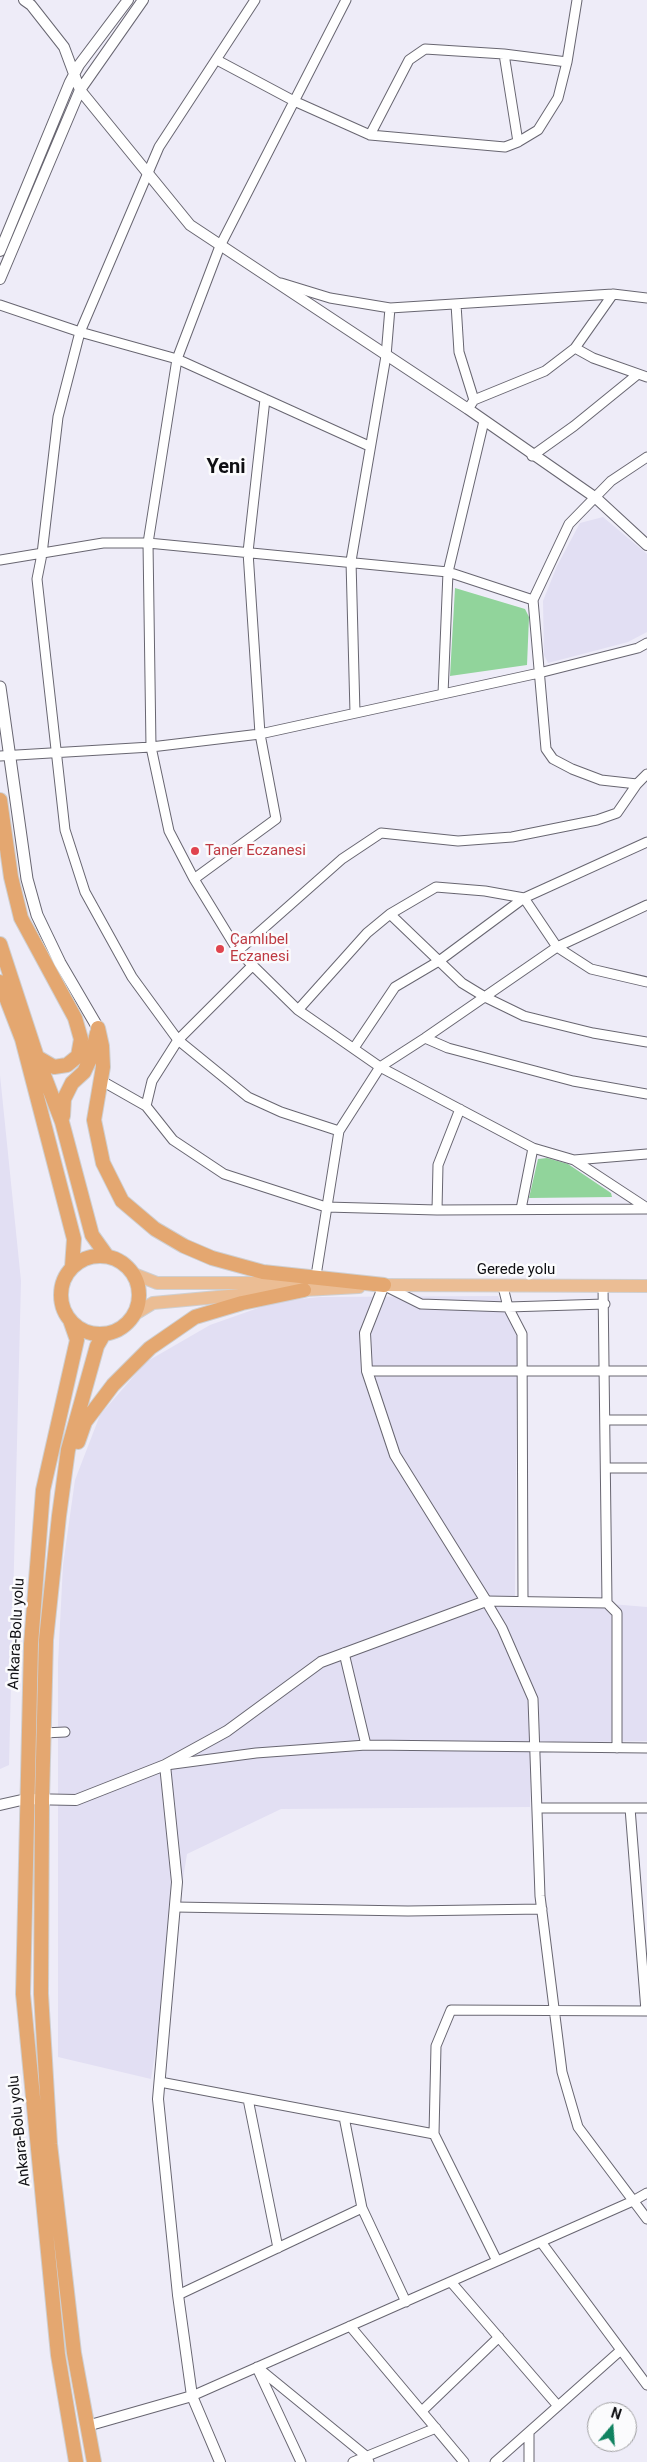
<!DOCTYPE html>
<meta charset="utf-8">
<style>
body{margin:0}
#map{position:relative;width:647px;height:2462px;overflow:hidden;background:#eeecf8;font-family:Roboto,sans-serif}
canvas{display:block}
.north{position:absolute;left:587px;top:2402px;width:50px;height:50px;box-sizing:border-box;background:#fbfbfd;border:1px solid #9d9d9f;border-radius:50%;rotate:18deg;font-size:14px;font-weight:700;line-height:20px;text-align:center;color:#0f0f13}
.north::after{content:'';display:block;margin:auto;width:18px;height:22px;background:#108260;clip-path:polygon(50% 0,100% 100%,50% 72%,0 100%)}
</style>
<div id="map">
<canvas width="647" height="2462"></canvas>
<div class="north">N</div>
</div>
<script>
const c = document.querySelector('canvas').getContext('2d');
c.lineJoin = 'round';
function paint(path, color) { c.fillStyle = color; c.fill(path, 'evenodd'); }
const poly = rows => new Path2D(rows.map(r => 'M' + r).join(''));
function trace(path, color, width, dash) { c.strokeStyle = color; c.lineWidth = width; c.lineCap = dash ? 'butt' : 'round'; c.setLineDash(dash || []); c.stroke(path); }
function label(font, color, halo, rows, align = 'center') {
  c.font = font + ' Roboto,sans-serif'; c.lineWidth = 5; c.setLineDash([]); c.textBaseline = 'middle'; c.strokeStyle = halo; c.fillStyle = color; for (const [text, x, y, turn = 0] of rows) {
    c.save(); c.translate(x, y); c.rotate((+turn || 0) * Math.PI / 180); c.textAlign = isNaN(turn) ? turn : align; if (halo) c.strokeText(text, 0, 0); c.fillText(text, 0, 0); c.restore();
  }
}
paint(poly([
 [603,517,647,554,647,632,628,642,548,663,544,655,543,601,557,566,580,523],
 [0,1075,21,1281,9,1765,0,1769],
 [498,1296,517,1336,515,1596,647,1607,647,1741,531,1743,530,1807,281,1809,187,1854,151,2079,58,2057,58,1663,63,1565,75,1480,100,1415,146,1362,210,1325,278,1301,320,1297]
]), '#e2dff3');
paint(poly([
 [455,588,525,609,529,617,527,665,450,676],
 [547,1158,568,1164,611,1193,612,1197,529,1198,538,1159]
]), '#91d49b');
const minor = poly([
 [255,0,159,147,80,332,58,417,42,554,37,579,65,830,85,892,132,977,178,1040,248,1097,281,1112,339,1131],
 [346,0,220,246,177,359,148,543,151,747,169,831,194,879,238,951,298,1010,380,1067,533,1148,574,1160,647,1154],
 [504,54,518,142],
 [217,60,294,101,370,135,505,147,518,142,538,130,558,98,567,62,577,0],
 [370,135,409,60,425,49,504,54,567,62],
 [281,283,330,298,390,308,613,294,647,298],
 [456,304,459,352,474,400],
 [0,305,80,332,177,359,369,446],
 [575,348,593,358,647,377],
 [468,409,474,400,545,371,575,348,613,294],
 [532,456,574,426,638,374],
 [0,560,103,543,148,543,448,572,533,600],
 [443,694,448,572,484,421],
 [355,713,351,561,386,356,390,308],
 [0,756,151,747,260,734,539,673,638,648,647,643],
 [637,784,601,780,572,769,553,759,546,749,533,600,569,524,611,481,647,457],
 [194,879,276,819,260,734,248,552,265,399],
 [390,914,462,983,485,997,524,1016,593,1033,647,1042],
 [238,951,342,859,381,833,458,841,512,837,597,820,617,813,637,784,647,774],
 [298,1010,367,933,390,914,436,887,485,891,524,898,557,947,591,969,647,982],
 [425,1038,448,1048,573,1081,647,1094],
 [354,1048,395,987,439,961,524,898,647,842],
 [102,1081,146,1106,173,1140,224,1174,326,1207,437,1210,647,1209],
 [146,1106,152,1081,178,1040,253,965],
 [574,1160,647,1208],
 [521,1209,533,1148],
 [437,1210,438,1165,460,1109],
 [315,1282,339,1131,380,1067,425,1038,557,947,647,905],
 [603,1286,607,1603,617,1613,617,1748],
 [387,1287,421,1304,508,1307,605,1304],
 [503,1287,508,1307,522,1334,523,1600],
 [367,1371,647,1371],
 [606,1420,647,1420],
 [606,1468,647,1468],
 [607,1603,486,1601,502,1628,533,1699,540,1896,562,2072,578,2127,647,2219],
 [344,1653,366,1745],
 [44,1733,65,1732],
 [166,1765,256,1753,366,1745,647,1748],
 [537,1808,647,1808],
 [630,1808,646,2011],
 [175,1907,408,1911,542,1909],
 [160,2082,434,2134],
 [248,2099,278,2248],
 [344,2117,362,2208,406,2302],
 [541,2242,647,2385],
 [497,2261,434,2134,436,2046,451,2010,647,2011],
 [451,2282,558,2406],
 [178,2295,362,2208],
 [350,2326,464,2462],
 [257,2367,366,2456,369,2462],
 [258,2370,301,2462],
 [192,2396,633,2201,647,2193],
 [422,2411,499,2337],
 [353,2462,436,2428],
 [495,2462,621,2350],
 [529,2462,529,2432]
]);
const tertiary = poly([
 [24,0,31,5,64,47,80,90,190,225,468,409,596,498,647,545],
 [0,251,70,82,79,65,128,0],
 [0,279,80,90,143,0],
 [165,1765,177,1882,158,2099,178,2295,192,2396,220,2462],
 [0,1805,26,1799,76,1800,165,1765,227,1731,321,1662,486,1601,395,1455,367,1371,365,1333,384,1285],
 [87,2426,192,2396]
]);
const secondary = poly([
 [0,687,27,879,37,915,60,963,98,1028]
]);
const primary = poly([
 [134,1274,157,1283,315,1283],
 [375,1285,647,1286],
 [304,1290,359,1287],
 [135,1314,153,1303,272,1292]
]);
const trunk = poly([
 [0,800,11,877,21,918,75,1018,81,1039,78,1056,67,1065,54,1067,37,1057],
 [0,944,37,1057,62,1122,92,1235,107,1256],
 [0,982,22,1039,74,1239,72,1267],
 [98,1028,102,1046,103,1067,94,1120,103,1163,122,1201,155,1229,184,1246,212,1258,263,1272,384,1285],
 [63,1116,64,1099,72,1083,84,1072,91,1057,97,1033],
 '61 1295a39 39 0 1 1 78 0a39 39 0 1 1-78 0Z',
 [70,1320,77,1340,43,1490,31,1644,23,1994,58,2355,76,2462],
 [78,1442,85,1422,113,1385,150,1348,195,1317,242,1303,304,1290],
 [94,2462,74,2353,50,2144,41,1994,42,1800,46,1640,59,1516,68,1450,97,1346,104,1334]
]);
trace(minor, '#686671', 11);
trace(tertiary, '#686671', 12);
trace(secondary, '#686671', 13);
trace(primary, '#cfcfd0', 14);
trace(trunk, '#cfcfd0', 16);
trace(minor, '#fff', 9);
trace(tertiary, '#fff', 10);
trace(secondary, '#fff', 11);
trace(primary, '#ebbd94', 12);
trace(trunk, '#e4a770', 14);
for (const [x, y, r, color] of [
 [195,851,5,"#e0444e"],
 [220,949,5,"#e0444e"]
]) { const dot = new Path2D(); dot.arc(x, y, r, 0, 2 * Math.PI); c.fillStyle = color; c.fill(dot); trace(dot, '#fbfbfd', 2); }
label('15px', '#be3a42', '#fbfbfd', [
 ["Taner Eczanesi",205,851],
 ["Çamlıbel",230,940],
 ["Eczanesi",230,957]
], 'left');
label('15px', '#0f0f13', '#fbfbfd', [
 ["Gerede yolu",516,1270],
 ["Ankara-Bolu yolu",17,1634,-87],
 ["Ankara-Bolu yolu",20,2131,-96]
]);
label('bold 20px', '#0f0f13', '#fbfbfd', [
 ["Yeni",226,468]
]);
</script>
